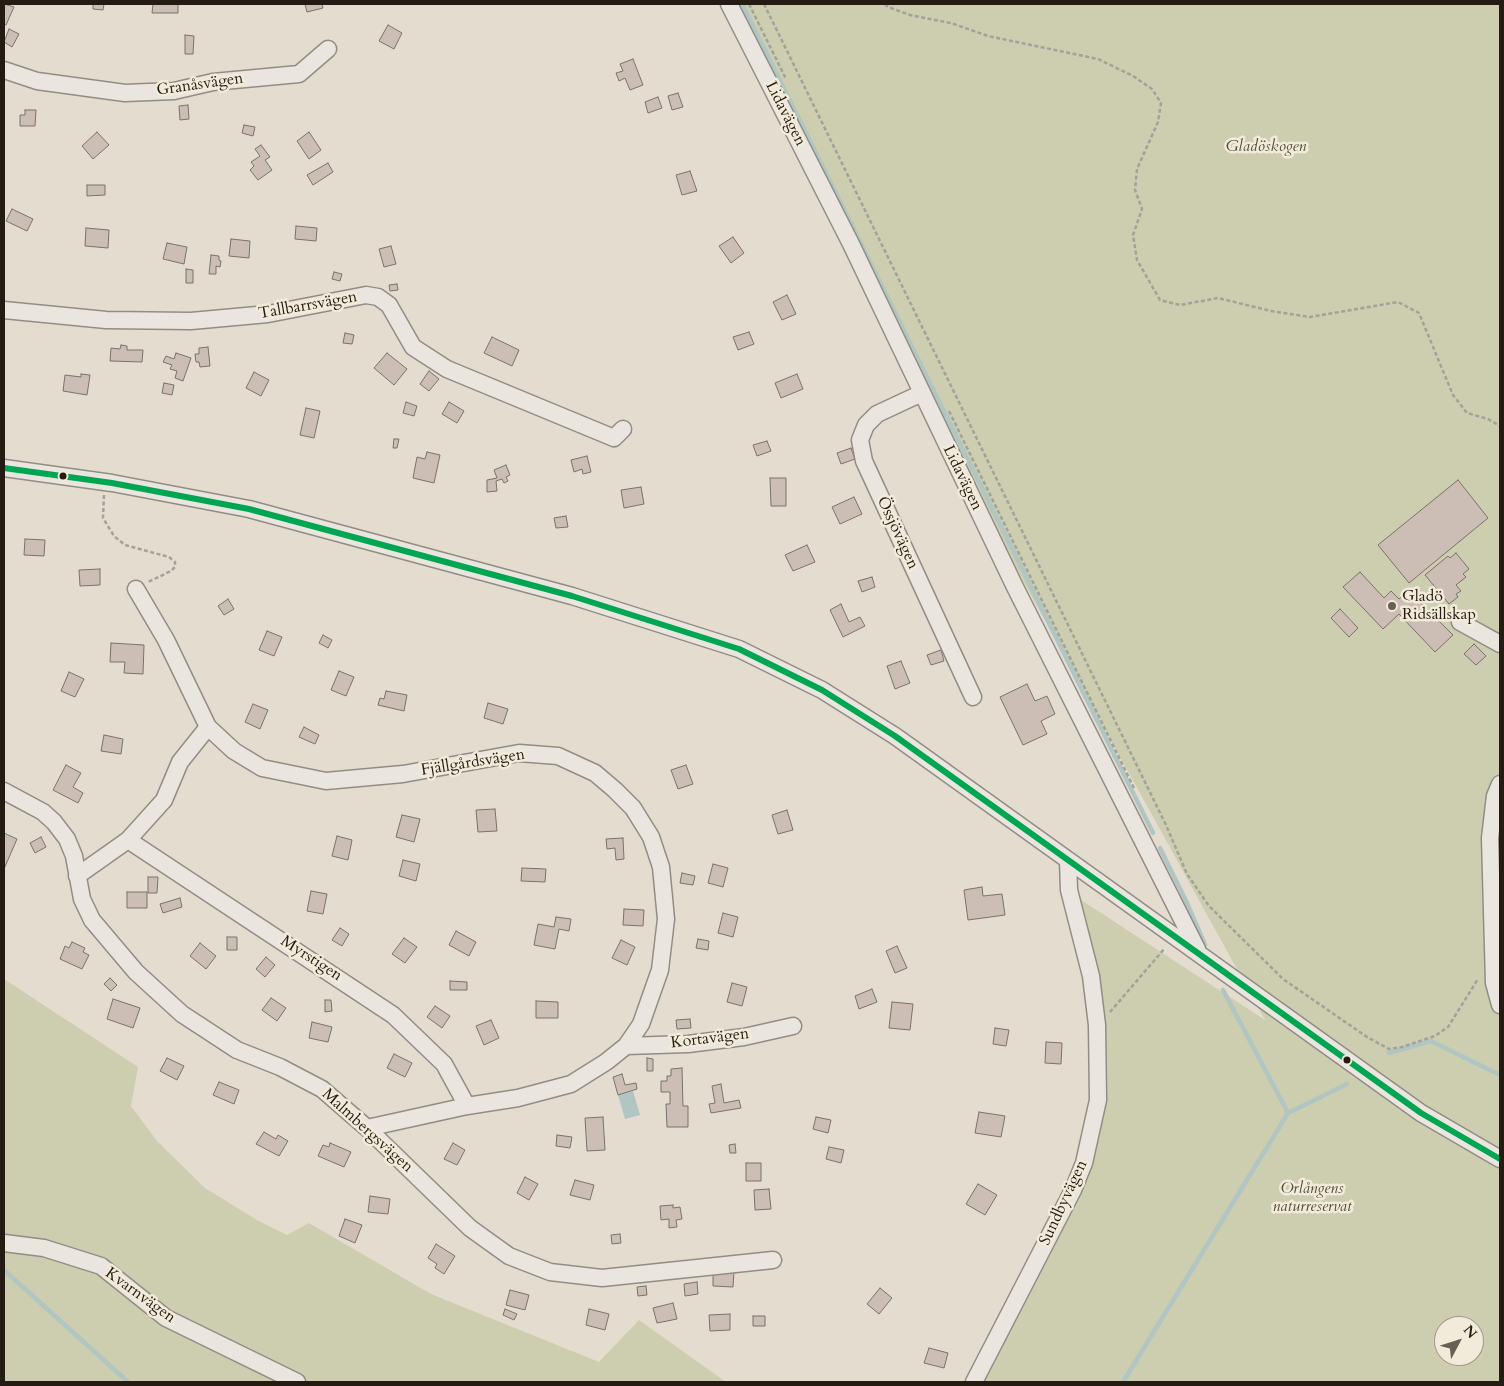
<!DOCTYPE html>
<meta charset="utf-8">
<style>
body{margin:0}
#map{position:relative;width:1504px;height:1386px;overflow:hidden;background:#e4ddcf;font-family:Cardo,serif}
canvas{display:block}
.frame{position:absolute;inset:0;border:5px solid #241c13;pointer-events:none}
.north{position:absolute;left:1434px;top:1316px;width:50px;height:50px;box-sizing:border-box;background:#f3ebda;border:1px solid #a0988a;border-radius:50%;rotate:50deg;font-size:14px;font-weight:700;line-height:20px;text-align:center;color:#241c13}
.north::after{content:'';display:block;margin:auto;width:18px;height:22px;background:#676055;clip-path:polygon(50% 0,100% 100%,50% 72%,0 100%)}
</style>
<div id="map">
<canvas width="1504" height="1386"></canvas>
<div class="frame"></div>
<div class="north">N</div>
</div>
<script>
const c = document.querySelector('canvas').getContext('2d');
c.lineJoin = 'round';
function paint(path, color) { c.fillStyle = color; c.fill(path, 'evenodd'); }
const poly = rows => new Path2D(rows.map(r => 'M' + r).join(''));
function trace(path, color, width, dash) { c.strokeStyle = color; c.lineWidth = width; c.lineCap = dash ? 'butt' : 'round'; c.setLineDash(dash || []); c.stroke(path); }
function label(font, color, halo, rows, align = 'center') {
  c.font = font + ' Cardo,serif'; c.lineWidth = 5; c.setLineDash([]); c.textBaseline = 'middle'; c.strokeStyle = halo; c.fillStyle = color; for (const [text, x, y, turn = 0] of rows) {
    c.save(); c.translate(x, y); c.rotate((+turn || 0) * Math.PI / 180); c.textAlign = isNaN(turn) ? turn : align; if (halo) c.strokeText(text, 0, 0); c.fillText(text, 0, 0); c.restore();
  }
}
paint(poly([
 [736,4,1500,4,1500,1382,980,1382,1073,1208,1100,1136,1105,1092,1075,896,1265,1020,1000,539],
 [1444,1326,1474,1326,1474,1356,1444,1356],
 [4,979,138,1067,131,1106,157,1141,205,1188,257,1220,287,1235,309,1223,431,1294,599,1362,639,1320,726,1382,4,1382]
]), '#ccceaf');
paint(poly([
 [633,1091,640,1115,625,1119,618,1095]
]), '#b1c5c2');
trace(poly([
 [742,4,1153,833],
 [1160,848,1187,903,1205,945],
 [1389,1053,1431,1041,1500,1075],
 [1288,1113,1347,1084],
 [4,1270,128,1382],
 [1123,1382,1288,1113,1223,990]
]), '#b1c5c2', 4.5);
const building = poly([
 [4,4,14,7,6,25,4,24,4,4],
 [93,4,104,4,103,10,93,9,93,4],
 [153,4,178,4,178,13,152,13,153,4],
 [305,4,322,4,323,8,307,12,305,4],
 [388,25,402,33,394,49,379,41,388,25],
 [9,29,19,34,12,47,4,42,9,29],
 [185,35,194,36,193,54,185,54,185,35],
 [633,59,643,85,630,90,625,78,619,81,616,73,623,71,620,64,633,59],
 [678,93,683,107,672,110,668,96,678,93],
 [658,97,662,108,648,113,645,102,658,97],
 [188,105,189,119,180,120,179,106,188,105],
 [25,110,36,110,35,126,20,126,20,115,25,115,25,110],
 [244,125,255,127,253,136,242,133,244,125],
 [97,132,109,145,93,159,82,146,97,132],
 [309,132,321,150,309,159,297,141,309,132],
 [261,145,270,157,265,160,272,170,258,180,250,170,254,166,251,162,260,156,255,149,261,145],
 [328,163,333,172,313,185,307,175,328,163],
 [690,171,697,191,682,195,676,175,690,171],
 [87,185,105,185,105,195,87,196,87,185],
 [12,209,33,219,27,231,6,221,12,209],
 [296,226,317,228,316,241,295,239,296,226],
 [86,228,109,230,108,248,85,246,86,228],
 [733,237,744,253,731,263,719,246,733,237],
 [231,239,250,241,249,258,229,256,231,239],
 [167,243,187,247,184,264,163,259,167,243],
 [391,246,396,264,384,267,379,249,391,246],
 [211,255,219,256,219,260,221,261,220,267,216,266,216,274,209,274,211,255],
 [186,269,193,270,193,283,186,283,186,269],
 [334,272,342,274,340,281,332,279,334,272],
 [397,284,398,290,390,291,389,285,397,284],
 [787,295,796,314,782,320,773,302,787,295],
 [749,332,754,344,738,350,733,337,749,332],
 [345,333,354,335,352,344,343,343,345,333],
 [492,337,519,350,512,366,484,353,492,337],
 [121,345,127,346,127,350,143,350,142,362,110,361,111,348,120,349,121,345],
 [208,347,210,366,200,367,199,362,196,362,195,354,199,354,199,348,208,347],
 [176,353,191,358,183,381,175,378,177,371,170,369,172,365,163,362,166,356,174,359,176,353],
 [387,353,407,369,394,385,374,368,387,353],
 [429,371,439,379,429,391,420,384,429,371],
 [254,372,269,380,261,396,246,388,254,372],
 [81,374,90,375,87,395,63,391,65,375,81,377,81,374],
 [797,374,803,389,781,398,775,383,797,374],
 [164,383,174,385,172,395,162,393,164,383],
 [406,402,417,406,414,416,403,413,406,402],
 [449,402,464,411,457,423,442,414,449,402],
 [306,408,320,411,314,438,300,435,306,408],
 [394,439,399,439,397,448,393,448,394,439],
 [767,441,771,451,757,456,753,445,767,441],
 [851,448,855,459,841,464,837,453,851,448],
 [427,452,440,455,434,483,413,478,417,457,425,459,427,452],
 [587,456,591,472,583,474,582,469,574,472,571,460,587,456],
 [506,465,510,475,506,477,508,481,504,483,502,479,496,481,497,491,487,492,487,480,497,478,494,470,506,465],
 [770,478,786,478,786,506,771,506,770,478],
 [1458,480,1488,518,1409,583,1378,545,1458,480],
 [641,487,644,504,624,508,621,490,641,487],
 [854,497,862,514,840,524,832,507,854,497],
 [566,516,568,527,556,528,554,518,566,516],
 [25,539,45,540,44,556,24,555,25,539],
 [807,545,815,562,793,571,785,555,807,545],
 [1456,553,1469,569,1463,574,1466,577,1456,585,1461,591,1456,594,1458,597,1449,604,1425,575,1448,556,1450,558,1456,553],
 [100,569,100,585,80,586,79,570,100,569],
 [1360,572,1384,598,1391,591,1399,599,1408,591,1453,635,1435,652,1399,614,1383,629,1343,587,1360,572],
 [872,577,875,587,862,592,858,581,872,577],
 [228,599,234,609,224,615,218,606,228,599],
 [841,604,849,622,860,617,865,626,843,637,830,610,841,604],
 [1340,609,1358,628,1349,637,1331,618,1340,609],
 [267,631,282,637,274,656,259,650,267,631],
 [323,635,332,640,328,648,319,643,323,635],
 [111,643,144,645,143,674,124,673,125,662,110,662,111,643],
 [1474,644,1486,656,1476,665,1464,654,1474,644],
 [941,650,944,661,931,665,927,655,941,650],
 [901,661,910,683,895,689,887,666,901,661],
 [339,671,354,677,346,696,331,690,339,671],
 [69,672,84,679,75,697,61,691,69,672],
 [1027,684,1035,701,1047,696,1055,714,1041,721,1047,734,1023,745,1000,697,1027,684],
 [386,691,407,695,404,711,378,705,380,698,384,699,386,691],
 [488,703,508,709,503,724,484,718,488,703],
 [253,704,268,710,260,729,245,722,253,704],
 [304,727,319,735,315,744,299,737,304,727],
 [104,735,123,739,121,754,101,751,104,735],
 [66,765,81,773,73,787,83,793,78,803,53,790,66,765],
 [686,765,693,784,678,789,671,770,686,765],
 [495,809,497,831,478,832,476,810,495,809],
 [787,810,793,830,778,834,772,815,787,810],
 [402,815,420,819,414,842,396,837,402,815],
 [4,833,17,839,4,869,4,833],
 [337,836,352,840,348,860,332,856,337,836],
 [41,837,46,847,35,853,30,843,41,837],
 [623,838,624,859,616,860,615,848,607,849,606,839,623,838],
 [403,860,420,864,416,881,399,876,403,860],
 [713,864,728,868,723,887,708,883,713,864],
 [522,868,546,869,545,882,521,881,522,868],
 [682,873,695,876,693,885,680,883,682,873],
 [148,877,158,877,157,893,148,893,148,877],
 [982,887,983,896,1002,894,1005,915,968,920,964,890,982,887],
 [311,891,327,894,323,914,307,911,311,891],
 [127,892,147,892,147,908,127,908,127,892],
 [180,898,182,907,163,913,160,904,180,898],
 [624,909,644,910,643,926,623,925,624,909],
 [723,913,738,917,733,937,718,933,723,913],
 [556,917,571,919,569,931,559,929,555,949,534,945,538,924,554,927,556,917],
 [340,928,349,934,342,946,332,940,340,928],
 [456,931,476,942,469,956,449,945,456,931],
 [227,937,237,937,237,950,227,950,227,937],
 [404,938,417,947,405,963,392,954,404,938],
 [698,939,709,941,708,950,696,948,698,939],
 [621,940,635,947,627,965,612,958,621,940],
 [72,942,85,948,83,952,89,955,82,969,60,959,65,946,69,948,72,942],
 [200,943,216,956,206,969,190,956,200,943],
 [897,946,907,968,895,973,886,951,897,946],
 [266,957,275,965,265,977,256,969,266,957],
 [110,978,117,985,111,991,104,984,110,978],
 [450,981,467,982,467,990,450,990,450,981],
 [732,983,747,987,742,1006,727,1002,732,983],
 [872,989,877,1002,859,1009,855,996,872,989],
 [271,998,286,1008,277,1021,262,1010,271,998],
 [113,999,140,1008,133,1028,107,1019,113,999],
 [325,1000,331,1000,332,1011,325,1012,325,1000],
 [536,1001,558,1002,558,1018,536,1018,536,1001],
 [892,1002,913,1004,910,1030,889,1028,892,1002],
 [435,1006,450,1016,442,1028,427,1017,435,1006],
 [690,1019,691,1028,677,1029,676,1020,690,1019],
 [491,1020,499,1038,484,1045,476,1026,491,1020],
 [312,1022,332,1027,328,1042,309,1038,312,1022],
 [995,1028,1009,1030,1006,1046,993,1044,995,1028],
 [1046,1042,1062,1043,1061,1064,1045,1063,1046,1042],
 [394,1054,412,1063,405,1077,387,1068,394,1054],
 [167,1058,184,1066,177,1080,160,1071,167,1058],
 [647,1058,653,1059,653,1071,647,1071,647,1058],
 [682,1068,683,1106,688,1106,688,1127,667,1127,666,1104,670,1104,670,1092,661,1092,661,1081,667,1081,667,1076,671,1076,671,1069,682,1068],
 [622,1074,625,1085,636,1083,637,1089,618,1095,613,1077,622,1074],
 [219,1082,239,1090,234,1104,213,1095,219,1082],
 [721,1084,724,1103,739,1100,741,1108,711,1113,709,1104,715,1103,712,1086,721,1084],
 [979,1112,1005,1116,1001,1137,975,1133,979,1112],
 [603,1117,605,1150,587,1151,585,1118,603,1117],
 [816,1117,831,1120,828,1133,813,1129,816,1117],
 [264,1132,276,1139,278,1135,288,1141,279,1156,256,1144,264,1132],
 [557,1135,572,1137,570,1148,556,1146,557,1135],
 [330,1143,351,1152,344,1167,318,1156,323,1145,329,1147,330,1143],
 [453,1143,465,1150,457,1165,444,1159,453,1143],
 [735,1144,736,1153,730,1153,729,1145,735,1144],
 [829,1147,844,1150,841,1163,826,1159,829,1147],
 [746,1163,761,1163,761,1181,746,1181,746,1163],
 [525,1177,538,1184,529,1200,517,1193,525,1177],
 [575,1180,594,1185,590,1200,570,1195,575,1180],
 [978,1184,997,1195,985,1215,966,1204,978,1184],
 [769,1189,771,1209,755,1210,754,1190,769,1189],
 [370,1196,390,1199,388,1214,368,1212,370,1196],
 [673,1205,673,1208,680,1207,682,1219,676,1220,677,1227,669,1228,669,1219,661,1220,660,1206,673,1205],
 [345,1219,362,1225,355,1243,339,1236,345,1219],
 [620,1234,621,1243,612,1244,611,1235,620,1234],
 [436,1244,455,1256,444,1274,435,1268,437,1264,428,1258,436,1244],
 [713,1270,734,1272,733,1287,713,1286,713,1270],
 [697,1282,698,1294,685,1296,684,1284,697,1282],
 [646,1286,647,1295,638,1296,637,1287,646,1286],
 [880,1288,892,1298,879,1314,867,1304,880,1288],
 [510,1290,529,1295,525,1310,506,1305,510,1290],
 [673,1303,677,1319,657,1323,653,1308,673,1303],
 [505,1309,517,1314,514,1320,503,1315,505,1309],
 [589,1309,609,1314,605,1330,586,1325,589,1309],
 [730,1314,730,1330,710,1331,709,1315,730,1314],
 [753,1316,765,1316,765,1326,753,1326,753,1316],
 [929,1348,948,1353,944,1368,924,1363,929,1348]
]);
paint(building, '#cdbeb5');
trace(building, '#77736b', 1);
const street = poly([
 [729,4,851,244,1014,585,1197,949],
 [4,70,37,81,125,93,174,91,213,82,299,74,328,49],
 [4,310,106,320,191,321,268,314,366,295,378,297,389,305,413,347,447,369,614,438,623,429],
 [922,393,877,414,866,425,860,440,864,461,973,697],
 [4,468,112,483,249,509,572,596,739,649,822,690,895,736,1421,1113,1500,1159],
 [136,589,166,640,208,727,234,751,262,768,326,781,403,774,519,753,558,756,595,773,615,790,633,808,651,837,661,867,666,919,660,970,641,1024,626,1046,606,1062,571,1084,518,1098,467,1106,367,1128],
 [1460,622,1500,644],
 [1500,784,1495,796,1490,838,1494,983,1500,1005],
 [4,791,43,812,54,822,67,839,74,856,82,899,92,920,136,972,182,1014,237,1050,280,1067,322,1089,367,1128,470,1228,509,1256,550,1272,602,1278,773,1260],
 [128,840,393,1015,444,1064,467,1106],
 [77,876,128,840,164,800,180,762,208,727],
 [626,1046,688,1044,744,1037,793,1026],
 [4,1243,44,1248,101,1266,166,1318,297,1382],
 [974,1382,1073,1190,1084,1163,1098,1100,1097,1025,1091,976,1069,890,1068,861]
]);
trace(street, '#928d84', 19);
trace(poly([
 [749,4,786,79],
 [764,4,1166,825,1187,874,1209,906,1283,979,1367,1037,1389,1049,1402,1047,1435,1036,1448,1027,1478,979],
 [885,4,888,7,910,15,951,23,988,36,1098,59,1133,76,1152,89,1161,103,1158,122,1137,169,1135,190,1142,209,1133,235,1137,260,1160,300,1180,305,1218,298,1271,311,1310,317,1398,302,1419,313,1453,395,1467,413,1488,419,1500,426],
 [949,411,1135,790],
 [104,495,103,518,114,536,125,545,169,557,175,562,175,567,171,571,148,582],
 [1110,1012,1165,948]
]), '#a4a19a', 2.5, [4, 2.5]);
trace(street, '#eae6df', 16);
trace(poly([
 [4,468,112,483,249,509,572,596,739,649,822,690,895,736,1421,1113,1500,1159]
]), '#00a651', 6);
for (const [x, y, r, color] of [
 [63,476,4.5,"#241c13"],
 [1392,606,5,"#676055"],
 [1347,1060,4.5,"#241c13"]
]) { const dot = new Path2D(); dot.arc(x, y, r, 0, 2 * Math.PI); c.fillStyle = color; c.fill(dot); trace(dot, '#f3ebda', 2); }
label('16px', '#241c13', '#f3ebda', [
 ["Granåsvägen",200,85,-8],
 ["Lidavägen",785,114,63],
 ["Tallbarrsvägen",308,306,-10],
 ["Lidavägen",962,478,64],
 ["Össjövägen",897,533,65],
 ["Fjällgårdsvägen",473,763,-9],
 ["Myrstigen",311,959,33],
 ["Kortavägen",710,1039,-7],
 ["Malmbergsvägen",367,1131,42],
 ["Sundbyvägen",1064,1203,-65],
 ["Kvarnvägen",140,1296,36]
]);
label('italic 16px', '#514e3a', '#f3ebda', [
 ["Gladöskogen",1266,147],
 ["Orlångens",1312,1189],
 ["naturreservat",1312,1207]
]);
label('16px', '#241c13', '#f3ebda', [
 ["Gladö",1402,597],
 ["Ridsällskap",1402,615]
], 'left');
</script>
